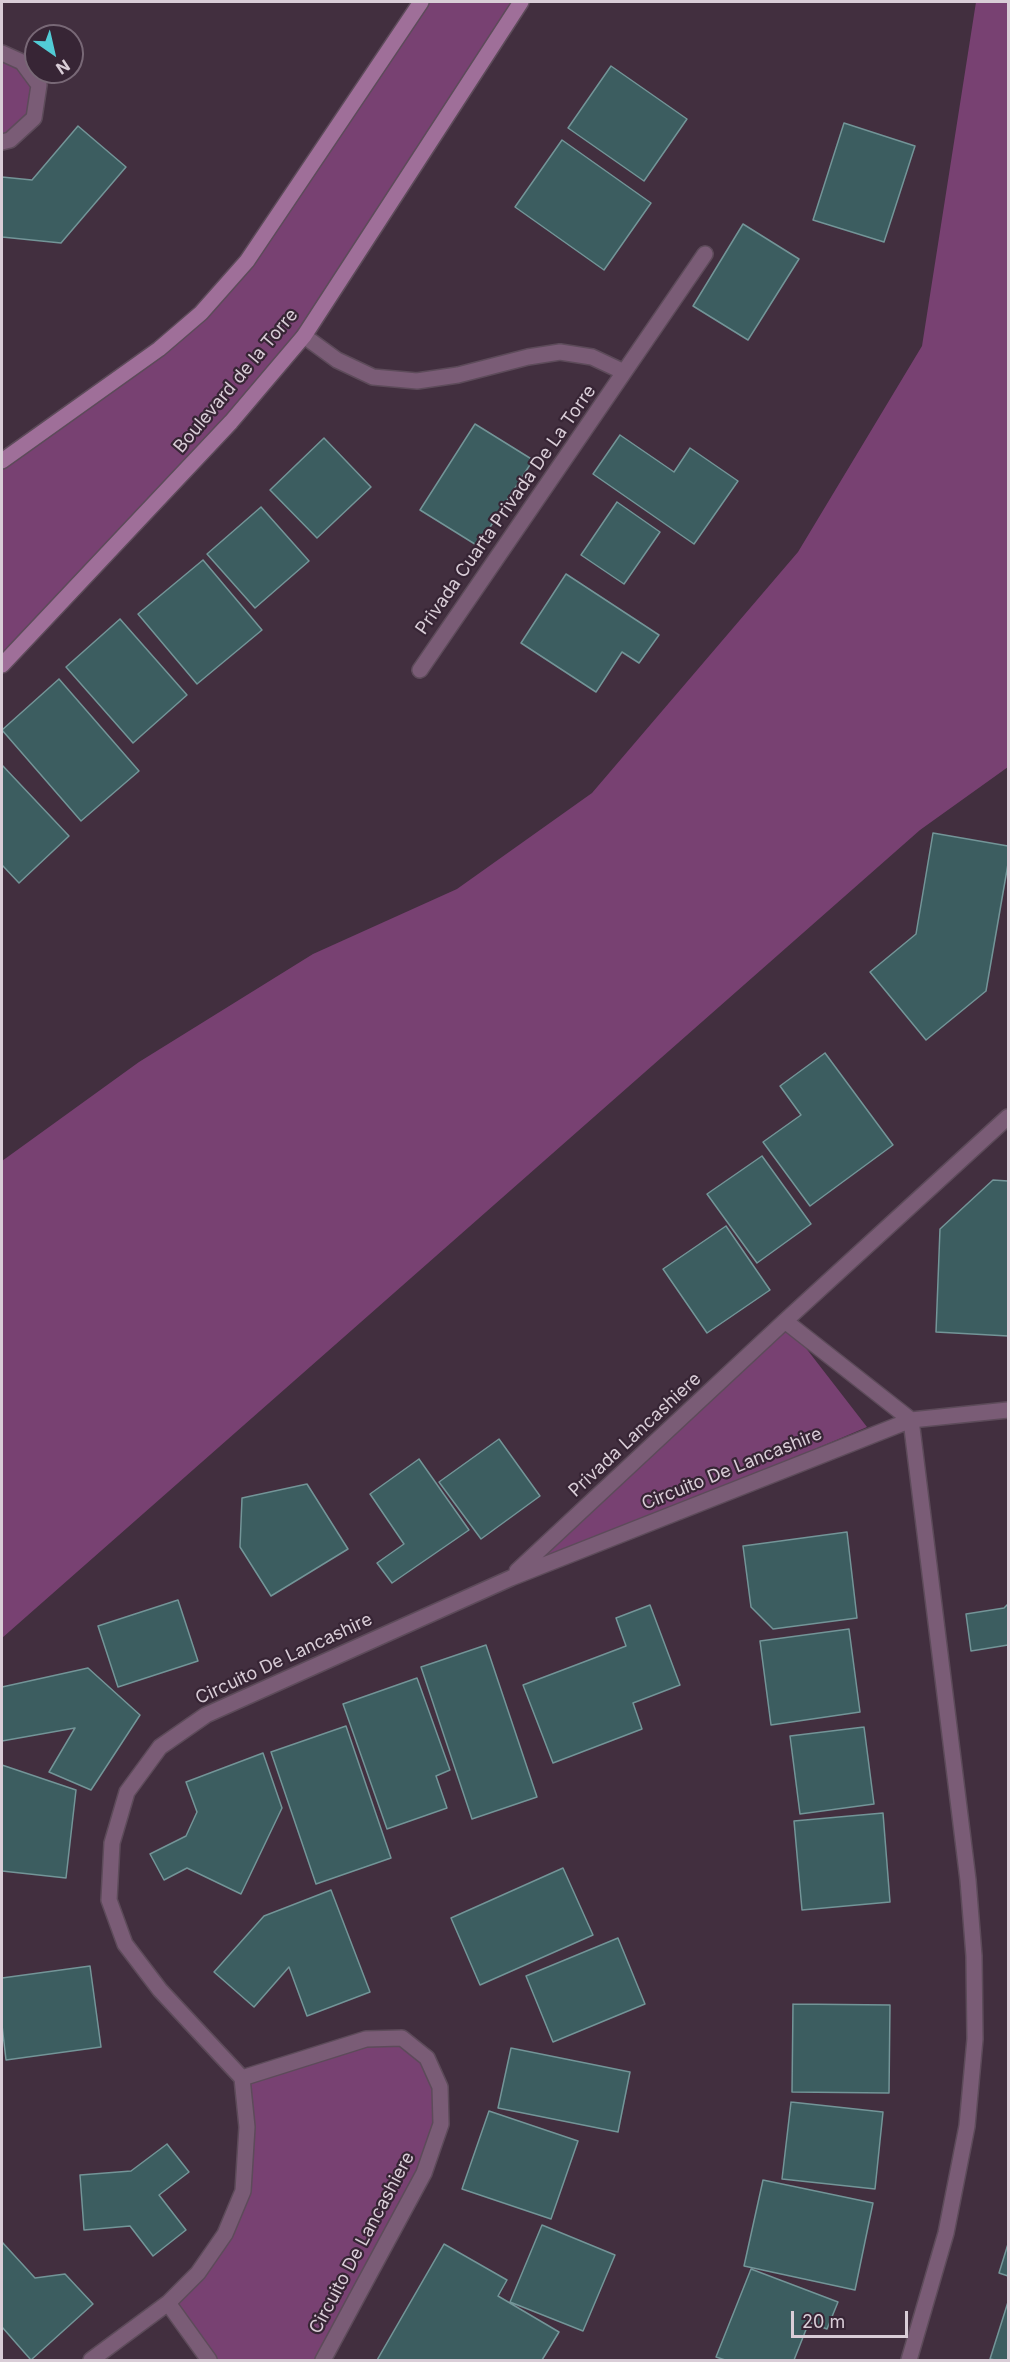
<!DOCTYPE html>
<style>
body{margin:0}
#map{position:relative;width:1010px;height:2362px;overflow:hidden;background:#422f3f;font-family:Inter,sans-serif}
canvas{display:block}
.frame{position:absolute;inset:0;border:3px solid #d9cdd7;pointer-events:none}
.north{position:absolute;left:24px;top:24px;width:60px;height:60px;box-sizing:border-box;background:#372535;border:2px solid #786876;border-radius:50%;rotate:146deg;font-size:16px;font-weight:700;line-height:24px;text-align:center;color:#d9cdd7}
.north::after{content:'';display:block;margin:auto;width:21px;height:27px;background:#52ccd6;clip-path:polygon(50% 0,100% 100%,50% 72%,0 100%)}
.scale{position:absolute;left:791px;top:2311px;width:117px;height:27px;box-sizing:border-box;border:3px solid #d9cdd7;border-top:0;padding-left:8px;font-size:18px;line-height:21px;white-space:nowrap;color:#d9cdd7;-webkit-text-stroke:4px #372535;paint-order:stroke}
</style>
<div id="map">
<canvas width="1010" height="2362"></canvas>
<div class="frame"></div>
<div class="north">N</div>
<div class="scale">20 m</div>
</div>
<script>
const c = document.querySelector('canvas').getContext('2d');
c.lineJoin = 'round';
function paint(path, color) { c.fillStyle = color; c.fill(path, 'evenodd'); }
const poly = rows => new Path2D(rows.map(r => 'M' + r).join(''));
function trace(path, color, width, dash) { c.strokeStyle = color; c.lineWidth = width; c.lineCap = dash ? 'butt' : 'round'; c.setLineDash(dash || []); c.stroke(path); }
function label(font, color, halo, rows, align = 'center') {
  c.font = font + ' Inter,sans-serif'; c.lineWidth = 4.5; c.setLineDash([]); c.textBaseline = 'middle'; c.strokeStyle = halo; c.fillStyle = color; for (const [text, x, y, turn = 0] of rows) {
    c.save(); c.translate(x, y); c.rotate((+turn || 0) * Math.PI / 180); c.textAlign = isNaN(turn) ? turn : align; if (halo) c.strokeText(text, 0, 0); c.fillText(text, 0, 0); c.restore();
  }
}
paint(poly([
 [421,2,521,2,304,336,2,665,2,461,158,349,247,261],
 [976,2,1008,2,1008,767,920,830,2,1638,2,1161,139,1062,313,954,457,889,592,793,798,552,922,346],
 [2,53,39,85,34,118,2,142],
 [785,1321,867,1427,511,1578],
 [402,2038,427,2058,441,2124,323,2360,209,2360,168,2303,198,2273,243,2191,242,2078,366,2039]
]), '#784172');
const building = poly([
 [611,66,687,119,644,181,568,128,611,66],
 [844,123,915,146,884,242,813,220,844,123],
 [78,126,126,167,61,243,2,237,2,177,32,180,78,126],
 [562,140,651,203,604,270,515,207,562,140],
 [743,224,799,259,748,340,693,306,743,224],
 [475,424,533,460,478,546,420,510,475,424],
 [620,435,674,472,690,448,738,481,694,544,593,474,620,435],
 [324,438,371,487,317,538,270,490,324,438],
 [617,502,660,532,624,584,581,555,617,502],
 [261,507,309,561,255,608,207,554,261,507],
 [203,560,262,630,197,684,138,614,203,560],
 [566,574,659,635,639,663,622,652,596,692,521,643,566,574],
 [120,619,187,695,133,743,66,667,120,619],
 [59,679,139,771,81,821,2,730,59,679],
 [2,765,69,836,19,883,2,865,2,765],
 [933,833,1008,846,1008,864,986,991,926,1040,870,972,916,934,933,833],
 [825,1053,893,1145,810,1206,763,1142,801,1115,780,1086,825,1053],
 [762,1156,811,1224,757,1263,707,1194,762,1156],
 [993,1180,1008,1181,1008,1336,936,1332,940,1229,993,1180],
 [726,1226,770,1290,707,1333,663,1269,726,1226],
 [499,1439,540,1496,481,1539,439,1482,499,1439],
 [419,1459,469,1530,392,1583,377,1563,404,1544,370,1494,419,1459],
 [307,1484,348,1549,271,1596,240,1547,242,1498,307,1484],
 [847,1532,857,1618,773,1629,751,1607,743,1546,847,1532],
 [178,1600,198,1661,118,1687,98,1626,178,1600],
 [1008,1604,1008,1645,971,1651,966,1614,1004,1608,1008,1604],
 [650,1605,680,1685,633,1703,642,1729,553,1763,523,1685,626,1646,616,1618,650,1605],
 [849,1629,860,1712,771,1725,760,1641,849,1629],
 [486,1645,537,1797,472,1819,421,1667,486,1645],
 [88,1668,140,1715,91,1790,49,1772,75,1728,2,1741,2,1687,88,1668],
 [417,1678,450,1770,436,1776,447,1808,387,1829,343,1704,417,1678],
 [346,1726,391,1858,316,1884,271,1752,346,1726],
 [864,1727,874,1804,800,1814,790,1736,864,1727],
 [263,1753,282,1808,241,1894,187,1868,164,1880,150,1854,186,1836,197,1812,186,1782,263,1753],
 [2,1765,76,1790,66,1878,2,1871,2,1765],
 [883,1813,890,1902,802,1910,794,1821,883,1813],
 [563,1868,593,1935,480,1985,451,1918,563,1868],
 [331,1890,370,1992,307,2016,289,1967,254,2007,214,1972,264,1916,331,1890],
 [618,1938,645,2004,553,2042,526,1976,618,1938],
 [90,1966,101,2047,6,2060,2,2025,2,1978,90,1966],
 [793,2004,890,2005,889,2093,792,2092,793,2004],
 [511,2048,630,2072,618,2132,498,2108,511,2048],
 [791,2102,883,2112,875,2189,782,2179,791,2102],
 [489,2111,578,2141,551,2219,462,2189,489,2111],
 [167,2144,189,2172,159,2195,186,2230,153,2256,130,2226,84,2230,80,2175,131,2171,167,2144],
 [763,2180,873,2203,855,2290,744,2266,763,2180],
 [542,2225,615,2255,583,2331,510,2302,542,2225],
 [2,2242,35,2278,65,2274,93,2304,31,2360,2,2327,2,2242],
 [444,2244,507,2280,498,2296,559,2332,542,2360,377,2360,444,2244],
 [1008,2244,1008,2276,999,2273,1008,2244],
 [751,2269,838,2302,827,2329,809,2322,794,2360,725,2360,716,2357,751,2269],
 [1008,2302,1008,2360,995,2360,990,2359,1008,2302]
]);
paint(building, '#3c5d60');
trace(building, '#739598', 1.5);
const street = poly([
 [2,53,22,62,39,85,34,118,10,140,2,142],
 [304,336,337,360,373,377,417,381,458,375,528,357,560,352,592,357,624,372],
 [420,670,705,254],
 [785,1321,911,1420,968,1880,974,1956,975,2039,967,2126,946,2233,909,2360],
 [517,1571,785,1321,1008,1117],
 [242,2078,366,2039,402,2038,427,2058,440,2087,441,2124,424,2173,323,2360],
 [168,2303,209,2360],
 [91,2360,168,2303,198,2273,225,2234,243,2191,247,2127,242,2078,160,1990,125,1944,109,1900,112,1843,127,1792,160,1747,206,1715,511,1578,911,1420,1008,1410]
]);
const secondary = poly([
 [2,461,159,349,201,313,247,261,421,2],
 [2,665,231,422,304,336,521,2]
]);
trace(street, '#5d4b5a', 18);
trace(secondary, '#5d4b5a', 18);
trace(street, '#7a5c76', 15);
trace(secondary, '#9f6f99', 15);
label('18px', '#d9cdd7', '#372535', [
 ["Boulevard de la Torre",236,381,-50],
 ["Privada Cuarta Privada De La Torre",506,510,-55],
 ["Privada Lancashiere",635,1435,-43],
 ["Circuito De Lancashire",732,1469,-22],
 ["Circuito De Lancashire",284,1659,-25],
 ["Circuito De Lancashiere",362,2243,-62]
]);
</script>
